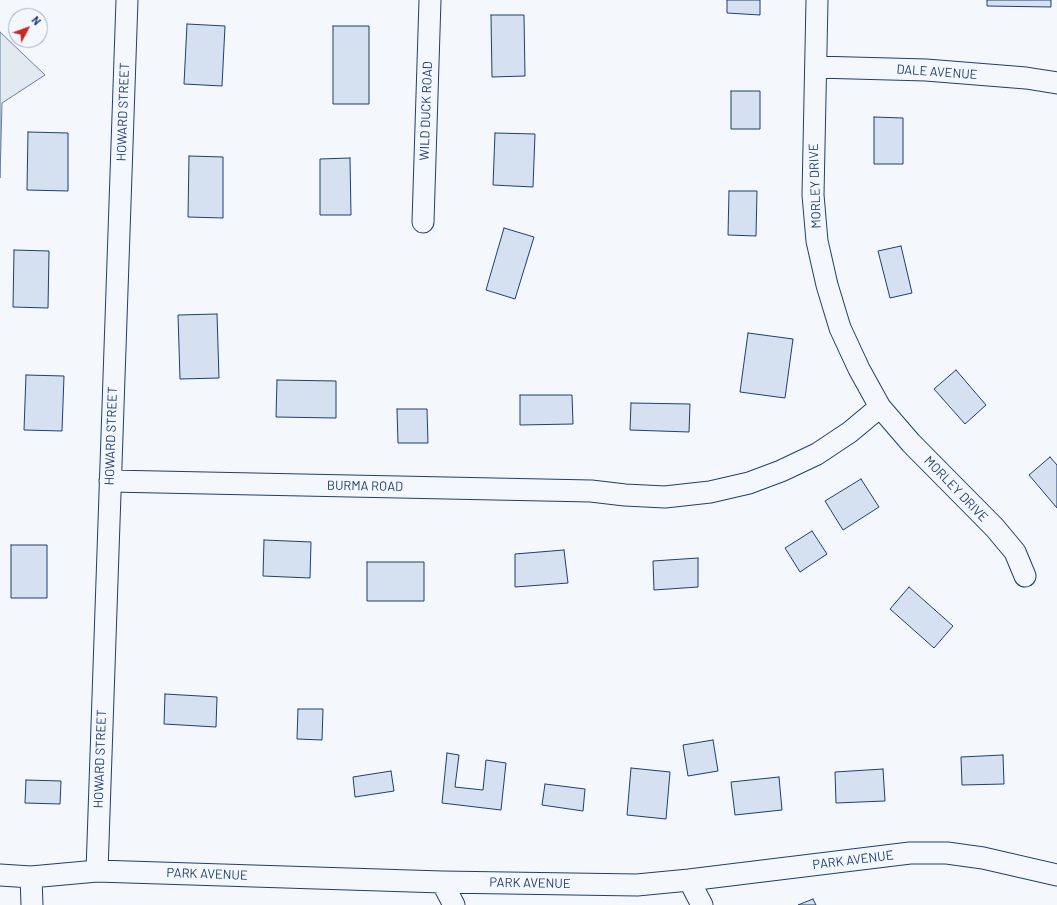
<!DOCTYPE html>
<style>
body{margin:0}
#map{position:relative;width:1057px;height:905px;overflow:hidden;background:#f4f7fb;font-family:Barlow,sans-serif}
canvas{display:block}
.north{position:absolute;left:8px;top:8px;width:40px;height:40px;box-sizing:border-box;background:#f4f7fb;border:1px solid #9eadc5;border-radius:50%;rotate:49deg;font-size:11px;font-weight:700;line-height:16px;text-align:center;color:#1d3f73}
.north::after{content:'';display:block;margin:auto;width:14px;height:18px;background:#c62828;clip-path:polygon(50% 0,100% 100%,50% 72%,0 100%)}
</style>
<div id="map">
<canvas width="1057" height="905"></canvas>
<div class="north">N</div>
</div>
<script>
const c = document.querySelector('canvas').getContext('2d');
c.lineJoin = 'round';
function paint(path, color) { c.fillStyle = color; c.fill(path, 'evenodd'); }
const poly = rows => new Path2D(rows.map(r => 'M' + r).join(''));
function trace(path, color, width, dash) { c.strokeStyle = color; c.lineWidth = width; c.lineCap = dash ? 'butt' : 'round'; c.setLineDash(dash || []); c.stroke(path); }
function label(font, color, halo, rows, align = 'center') {
  c.font = font + ' Barlow,sans-serif'; c.lineWidth = 3; c.setLineDash([]); c.textBaseline = 'middle'; c.strokeStyle = halo; c.fillStyle = color; for (const [text, x, y, turn = 0] of rows) {
    c.save(); c.translate(x, y); c.rotate((+turn || 0) * Math.PI / 180); c.textAlign = isNaN(turn) ? turn : align; if (halo) c.strokeText(text, 0, 0); c.fillText(text, 0, 0); c.restore();
  }
}
const green = poly([
 [0,32,45,75,2,103,0,178,0,32]
]);
paint(green, '#e3e9f0');
trace(green, '#687fa3', 1);
const building = poly([
 [727,0,760,0,760,15,727,13,727,0],
 [987,0,1051,0,1051,7,987,6,987,0],
 [491,15,524,15,525,76,492,77,491,15],
 [187,24,225,26,222,86,184,84,187,24],
 [333,26,369,26,369,104,333,104,333,26],
 [731,91,760,91,760,129,731,129,731,91],
 [874,117,903,118,903,164,874,164,874,117],
 [28,132,68,133,68,191,27,190,28,132],
 [495,133,535,134,533,187,493,185,495,133],
 [189,156,223,157,223,218,188,217,189,156],
 [350,158,351,215,320,215,320,159,350,158],
 [729,191,757,191,756,236,728,235,729,191],
 [504,228,534,237,515,299,486,290,504,228],
 [901,246,912,293,890,298,878,251,901,246],
 [14,250,49,251,48,308,13,307,14,250],
 [217,314,219,378,180,379,178,315,217,314],
 [748,333,793,339,785,398,740,392,748,333],
 [956,370,986,405,965,424,934,389,956,370],
 [26,375,64,376,62,431,24,430,26,375],
 [277,380,336,381,336,418,276,417,277,380],
 [520,395,572,395,573,424,520,425,520,395],
 [631,403,690,404,689,432,630,430,631,403],
 [397,409,427,409,428,443,398,443,397,409],
 [1050,457,1057,465,1057,508,1029,475,1050,457],
 [861,479,879,507,843,530,825,501,861,479],
 [812,531,827,554,800,572,785,548,812,531],
 [264,540,311,542,310,578,263,576,264,540],
 [11,545,47,545,47,598,11,598,11,545],
 [564,550,568,583,515,587,515,554,564,550],
 [698,558,698,587,654,590,653,561,698,558],
 [367,562,424,562,424,601,367,601,367,562],
 [909,587,953,626,934,648,890,609,909,587],
 [165,694,217,697,216,727,164,724,165,694],
 [298,709,323,709,322,740,297,739,298,709],
 [713,740,718,771,688,776,683,745,713,740],
 [447,753,459,755,455,787,483,790,486,760,506,763,501,810,442,803,447,753],
 [1003,755,1004,784,962,785,961,757,1003,755],
 [631,768,670,772,666,819,627,815,631,768],
 [883,769,885,801,836,803,835,772,883,769],
 [391,771,394,791,355,797,353,777,391,771],
 [779,777,782,810,735,815,731,782,779,777],
 [26,780,61,781,60,804,25,803,26,780],
 [545,784,585,789,583,811,542,805,545,784],
 [813,899,816,905,798,905,813,899]
]);
paint(building, '#d5e0f0');
trace(building, '#1d3f73', 1);
const minor = poly([
 [817,0,813,195,817,241,827,285,840,328,859,369,880,407,911,443,995,528,1015,552,1025,576],
 [816,67,926,70,1026,78,1057,83],
 [423,222,430,0],
 [110,481,591,491,625,495,665,497,710,492,749,483,781,471,817,454,850,432,880,407],
 [97,871,127,0],
 [0,875,31,877,97,871,442,882,637,885,689,880,910,853,947,853,983,858,1057,875],
 [31,877,32,905],
 [689,880,702,905],
 [442,882,454,905]
]);
trace(minor, '#1d3f73', 23);
trace(minor, '#f4f7fb', 21);
label('13px', '#1d3f73', '#f4f7fb', [
 ["DALE AVENUE",937,72,4],
 ["WILD DUCK ROAD",426,111,-88],
 ["HOWARD STREET",123,112,-88],
 ["MORLEY DRIVE",815,186,-92],
 ["HOWARD STREET",111,436,-88],
 ["BURMA ROAD",365,486,1],
 ["MORLEY DRIVE",956,489,46],
 ["HOWARD STREET",100,759,-88],
 ["PARK AVENUE",853,860,-7],
 ["PARK AVENUE",207,874,2],
 ["PARK AVENUE",530,883,1]
]);
</script>
